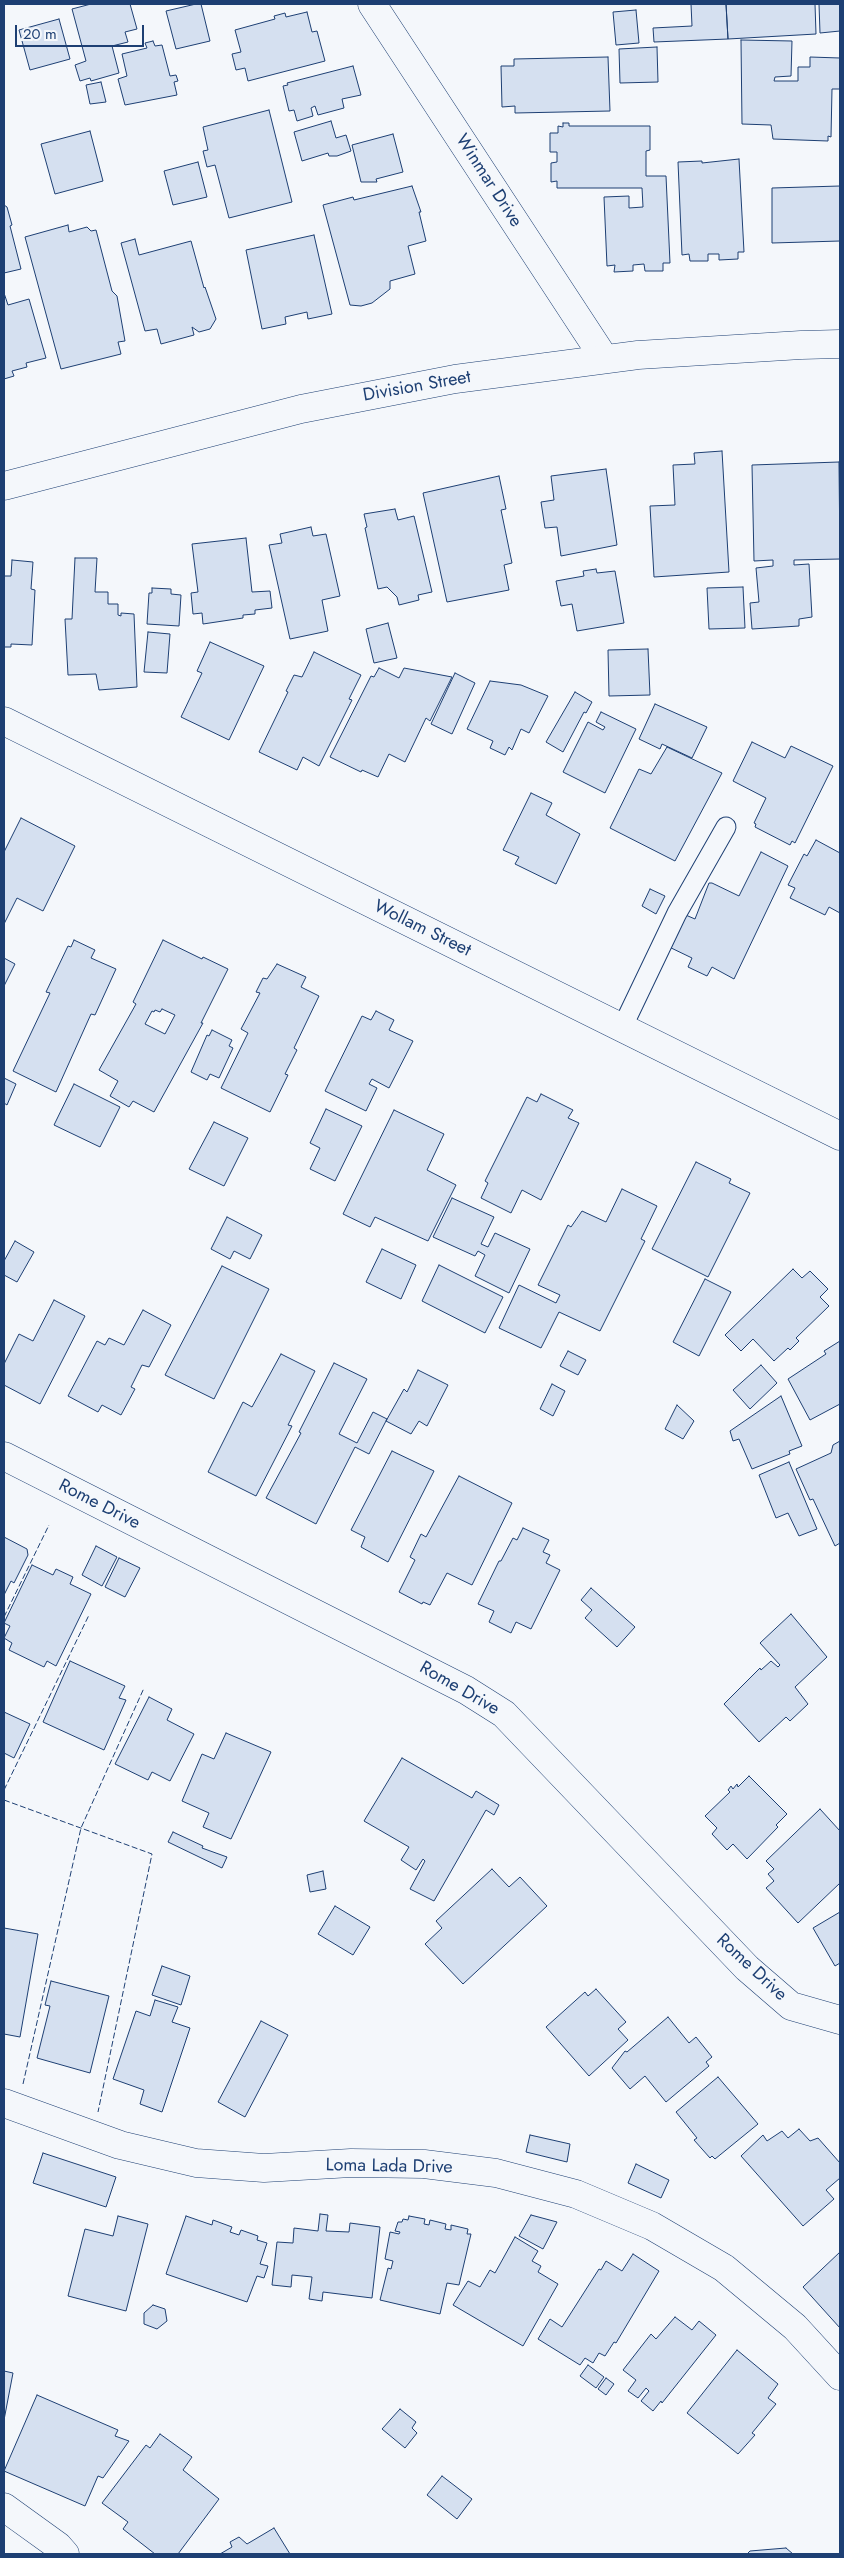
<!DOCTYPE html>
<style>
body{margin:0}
#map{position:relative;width:844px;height:2558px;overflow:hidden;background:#f4f7fb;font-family:Jost,sans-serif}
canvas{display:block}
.frame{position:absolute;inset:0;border:5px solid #1d3f73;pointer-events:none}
.scale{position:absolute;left:15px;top:25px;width:129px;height:22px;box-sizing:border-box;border:2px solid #1d3f73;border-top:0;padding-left:6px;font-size:15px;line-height:18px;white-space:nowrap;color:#1d3f73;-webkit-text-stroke:4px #f4f7fb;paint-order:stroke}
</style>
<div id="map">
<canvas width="844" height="2558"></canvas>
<div class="frame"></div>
<div class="scale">20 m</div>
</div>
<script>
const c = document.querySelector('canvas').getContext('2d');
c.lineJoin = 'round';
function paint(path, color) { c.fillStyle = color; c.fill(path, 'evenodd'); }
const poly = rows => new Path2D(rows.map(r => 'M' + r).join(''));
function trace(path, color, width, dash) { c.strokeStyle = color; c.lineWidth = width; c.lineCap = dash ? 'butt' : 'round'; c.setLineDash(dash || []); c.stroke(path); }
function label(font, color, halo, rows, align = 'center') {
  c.font = font + ' Jost,sans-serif'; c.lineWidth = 4; c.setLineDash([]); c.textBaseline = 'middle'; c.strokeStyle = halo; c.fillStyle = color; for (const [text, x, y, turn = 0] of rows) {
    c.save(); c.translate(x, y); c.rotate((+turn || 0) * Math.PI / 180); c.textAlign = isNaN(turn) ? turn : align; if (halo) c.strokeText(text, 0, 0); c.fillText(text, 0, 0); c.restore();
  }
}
const building = poly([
 [91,4,130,4,137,29,125,32,128,42,112,46,119,73,91,81,90,78,80,81,75,65,86,61,72,9,91,4],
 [196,4,201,4,210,41,176,49,166,11,196,4],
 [691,4,726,4,728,39,654,42,653,28,692,26,691,4],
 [726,4,815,4,816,34,728,39,726,4],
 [819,4,840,4,840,31,820,33,819,4],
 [636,10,639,43,616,45,613,12,636,10],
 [307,12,312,32,317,31,325,61,248,81,245,68,236,70,232,54,241,52,235,30,275,19,274,16,285,13,286,17,307,12],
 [59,19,70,59,30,70,19,30,59,19],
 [741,40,792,41,791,76,775,77,774,81,798,81,798,67,810,67,810,57,840,58,840,89,832,89,831,137,828,136,828,141,773,139,771,125,742,124,741,40],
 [153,41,155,46,162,45,170,76,176,75,178,81,174,82,177,95,125,105,118,79,127,76,122,54,147,48,145,43,153,41],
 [657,47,658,82,620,83,619,49,657,47],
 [608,57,610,111,515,113,515,106,502,107,501,66,514,66,514,59,608,57],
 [353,66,361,95,342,99,344,108,318,115,315,106,311,108,313,116,297,121,294,110,289,111,283,86,288,85,287,83,353,66],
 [101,82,106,102,90,104,86,85,101,82],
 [269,110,292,202,229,218,215,165,207,167,203,151,208,150,203,127,269,110],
 [331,121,336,138,346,135,351,151,337,156,329,156,328,153,302,161,294,132,331,121],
 [563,123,569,123,569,126,650,126,650,150,646,151,646,176,666,176,670,263,663,263,663,271,645,271,644,264,633,265,633,271,614,272,615,265,607,266,604,197,629,196,629,208,643,207,642,188,557,188,557,181,551,182,551,163,557,162,557,152,550,152,550,133,558,133,558,126,563,127,563,123],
 [90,131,103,181,55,194,41,144,90,131],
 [393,134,403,172,376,179,377,182,361,182,352,145,393,134],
 [739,159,744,252,738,252,738,259,719,260,719,254,708,254,708,261,690,261,689,254,682,255,678,162,702,161,702,163,739,159],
 [198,162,207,197,173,205,164,171,198,162],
 [412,186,421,212,419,212,426,241,408,246,415,274,390,281,390,289,372,303,361,306,350,305,323,205,353,197,354,200,412,186],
 [840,186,840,241,772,243,772,188,840,186],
 [4,205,7,207,12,225,10,226,21,269,4,273,4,205],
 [68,225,69,232,87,227,91,231,96,230,112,291,117,296,125,341,118,342,121,354,61,369,25,237,68,225],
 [314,235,332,314,308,319,307,312,285,317,286,324,262,329,246,250,314,235],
 [135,239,139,255,191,241,204,288,205,287,216,319,210,329,199,332,192,327,194,335,161,344,157,329,145,331,121,243,135,239],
 [4,293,8,305,29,299,46,358,26,363,27,367,12,371,14,376,4,379,4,293],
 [722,451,729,572,654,577,650,506,675,505,673,465,695,464,694,453,722,451],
 [839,462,840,559,794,560,794,565,809,564,812,617,799,619,799,626,752,629,750,603,759,602,756,568,773,566,773,560,754,561,752,465,839,462],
 [606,469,617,545,561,556,557,527,545,528,541,502,554,500,551,476,606,469],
 [499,476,506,509,501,510,512,563,504,565,509,590,447,602,423,493,499,476],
 [395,509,398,520,414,516,432,592,418,595,419,600,399,605,397,597,387,587,378,589,365,528,367,527,364,514,395,509],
 [311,527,313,536,326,534,340,596,322,600,328,631,290,639,269,545,282,543,280,534,311,527],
 [246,538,252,592,270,591,272,608,255,610,255,614,243,615,243,618,203,624,202,613,193,614,191,593,198,592,192,544,246,538],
 [75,558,97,558,95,592,108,592,108,604,118,604,118,615,121,616,121,613,134,614,137,687,99,690,96,674,68,675,65,619,72,619,75,558],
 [12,560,33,562,31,589,35,590,32,645,11,644,11,647,4,647,4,576,11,576,12,560],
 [596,569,597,573,615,571,624,623,577,631,572,604,561,606,556,581,584,576,583,571,596,569],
 [743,587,745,628,709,629,707,588,743,587],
 [152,588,171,589,171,594,181,595,179,626,147,624,149,593,152,593,152,588],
 [388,623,397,658,374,663,366,629,388,623],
 [148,632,170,634,167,673,144,672,148,632],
 [210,642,264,666,229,740,181,717,202,673,197,671,210,642],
 [648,649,650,695,609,696,608,650,648,649],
 [314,652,361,675,349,699,352,700,319,766,303,757,297,770,259,752,288,692,286,691,294,675,302,677,314,652],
 [379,668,399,678,404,668,452,677,430,721,426,718,405,762,389,754,378,777,362,770,361,772,330,757,371,676,374,677,379,668],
 [455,673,475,683,452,734,431,724,455,673],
 [490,681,521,685,548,696,529,733,521,729,512,750,509,747,505,755,490,748,493,741,467,729,490,681],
 [575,692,592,702,586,713,584,712,563,752,546,742,575,692],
 [655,704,707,727,692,758,662,744,660,749,639,739,655,704],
 [601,712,636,729,605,793,563,772,588,722,603,730,605,727,596,722,601,712],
 [752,742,785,758,791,746,833,766,795,843,792,841,790,845,755,827,756,824,754,823,766,798,733,781,752,742],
 [667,747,722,773,675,861,610,828,639,769,651,774,667,747],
 [531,793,552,803,546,815,580,834,556,884,515,864,519,857,503,850,531,793],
 [21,818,75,846,43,911,17,898,4,924,4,852,21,818],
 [816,840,840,853,840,913,829,907,825,915,790,898,795,888,788,885,804,854,807,856,816,840],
 [761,852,788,866,734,979,712,967,707,976,688,967,692,958,665,945,681,913,695,919,709,883,712,883,739,896,761,852],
 [650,889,665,896,656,914,642,906,650,889],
 [74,940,95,950,91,958,116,969,95,1015,91,1014,56,1092,13,1071,50,993,46,992,68,946,71,947,74,940],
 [163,940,202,959,203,957,228,969,201,1023,203,1023,154,1112,133,1101,129,1107,110,1096,118,1081,99,1070,136,1004,133,1002,163,940],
 [162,1009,175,1015,165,1034,145,1024,152,1011,154,1012,155,1010,160,1012,162,1009],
 [4,958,15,964,4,986,4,958],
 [277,964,306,977,301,987,319,996,294,1048,297,1050,285,1074,288,1075,270,1112,221,1088,248,1033,241,1029,260,993,256,992,263,978,267,979,277,964],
 [376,1011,394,1020,389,1030,413,1041,389,1088,372,1079,369,1084,377,1088,366,1111,325,1091,362,1016,371,1020,376,1011],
 [212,1030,232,1040,229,1046,233,1048,219,1078,210,1074,207,1080,191,1072,207,1035,209,1036,212,1030],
 [4,1078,16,1084,7,1105,4,1103,4,1078],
 [74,1084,120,1107,100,1147,54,1125,74,1084],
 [541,1094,573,1110,568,1118,579,1123,541,1200,522,1190,511,1213,481,1198,488,1183,485,1181,527,1097,537,1102,541,1094],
 [326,1109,362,1126,335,1181,310,1169,320,1148,310,1143,326,1109],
 [394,1110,444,1134,427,1170,456,1185,428,1241,375,1217,370,1227,343,1214,394,1110],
 [214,1122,248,1138,224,1186,189,1169,214,1122],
 [696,1162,731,1179,729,1183,750,1193,708,1277,652,1249,696,1162],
 [622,1189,657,1206,641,1239,645,1241,600,1331,559,1312,541,1348,499,1328,519,1285,556,1303,560,1295,538,1285,568,1225,571,1227,582,1211,606,1222,622,1189],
 [452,1198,494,1217,481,1244,488,1247,495,1233,530,1249,509,1293,475,1276,485,1255,478,1251,475,1256,433,1237,452,1198],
 [227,1217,262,1235,250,1259,234,1251,230,1259,211,1249,227,1217],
 [15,1241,34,1252,17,1282,4,1275,4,1261,15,1241],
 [382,1249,416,1265,401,1299,366,1282,382,1249],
 [439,1265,503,1297,485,1333,422,1301,439,1265],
 [222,1266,269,1289,214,1399,165,1375,222,1266],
 [793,1269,802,1278,810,1271,828,1289,820,1297,829,1306,796,1338,799,1341,790,1350,788,1348,774,1361,753,1339,741,1351,725,1335,793,1269],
 [705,1279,731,1292,699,1356,673,1342,705,1279],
 [54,1300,85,1316,40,1404,4,1385,4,1364,19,1334,33,1341,54,1300],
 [143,1310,171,1325,149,1367,142,1365,131,1387,135,1389,121,1415,102,1405,98,1412,68,1396,97,1341,105,1345,109,1338,124,1345,143,1310],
 [840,1341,840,1404,810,1420,788,1379,826,1354,824,1351,840,1341],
 [568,1351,586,1360,578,1375,560,1366,568,1351],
 [281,1354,315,1371,288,1425,292,1426,256,1496,208,1472,243,1402,252,1407,281,1354],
 [334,1363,367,1379,339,1434,357,1443,373,1412,387,1419,369,1454,355,1447,316,1524,266,1498,301,1433,299,1432,334,1363],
 [761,1365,777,1383,750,1409,733,1390,761,1365],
 [418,1370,448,1385,427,1426,419,1421,411,1434,386,1421,404,1389,407,1392,418,1370],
 [552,1384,565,1391,553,1416,540,1409,552,1384],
 [781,1396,802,1446,789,1451,790,1454,752,1469,739,1439,733,1441,730,1431,781,1396],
 [677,1405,694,1421,683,1439,665,1429,677,1405],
 [840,1441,840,1543,835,1546,813,1499,810,1500,796,1469,831,1453,833,1445,840,1441],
 [392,1451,434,1471,388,1562,361,1547,365,1537,351,1530,392,1451],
 [789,1462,817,1529,799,1536,788,1513,776,1518,759,1475,789,1462],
 [459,1476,512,1503,472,1585,447,1573,430,1605,423,1602,422,1604,399,1592,415,1560,410,1557,421,1534,426,1537,459,1476],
 [523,1528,549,1540,543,1552,550,1555,546,1563,560,1570,531,1629,516,1622,511,1633,489,1622,494,1611,478,1604,499,1561,501,1561,513,1538,517,1540,523,1528],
 [4,1537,27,1549,28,1555,14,1583,11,1581,4,1595,4,1537],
 [96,1546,117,1557,102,1586,82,1575,96,1546],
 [119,1558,140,1568,125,1597,105,1587,119,1558],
 [32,1565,53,1575,56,1569,73,1577,70,1584,91,1594,56,1666,47,1661,44,1667,9,1650,12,1643,4,1638,10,1626,4,1623,32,1565],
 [591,1588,635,1627,617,1647,585,1618,592,1610,581,1600,591,1588],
 [791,1614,827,1657,795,1687,808,1704,790,1721,786,1717,759,1742,724,1704,760,1668,761,1670,771,1661,778,1667,780,1665,760,1643,791,1614],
 [70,1661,125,1686,119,1698,126,1700,104,1750,43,1722,70,1661],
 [149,1697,172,1709,167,1720,194,1734,170,1781,152,1772,148,1780,115,1764,149,1697],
 [4,1712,30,1724,14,1758,4,1753,4,1712],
 [226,1733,271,1752,231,1839,203,1827,209,1813,182,1801,202,1754,214,1759,226,1733],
 [402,1758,472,1798,476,1791,499,1805,494,1815,486,1810,434,1901,410,1889,425,1861,423,1859,416,1870,401,1860,409,1847,364,1821,402,1758],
 [749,1776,787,1814,776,1825,778,1827,747,1859,733,1844,727,1850,712,1834,717,1828,705,1816,730,1792,728,1790,731,1786,733,1789,737,1784,738,1787,749,1776],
 [820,1809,840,1831,840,1883,798,1923,766,1888,774,1881,768,1874,774,1869,766,1861,820,1809],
 [173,1832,203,1846,202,1848,227,1857,222,1868,168,1842,173,1832],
 [492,1869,509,1887,520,1877,547,1906,463,1984,425,1944,442,1928,436,1921,492,1869],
 [323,1871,326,1889,310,1892,307,1875,323,1871],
 [335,1906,370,1927,353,1955,318,1934,335,1906],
 [840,1912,840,1963,835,1966,813,1928,840,1912],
 [4,1928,38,1934,20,2037,4,2034,4,1928],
 [162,1966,190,1976,181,2005,152,1995,162,1966],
 [51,1981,109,1996,90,2073,37,2058,50,2006,45,2005,51,1981],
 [596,1989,626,2022,618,2029,628,2040,589,2076,546,2027,585,1992,588,1996,596,1989],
 [155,2000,178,2007,172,2022,190,2028,162,2112,140,2104,144,2090,113,2079,136,2011,150,2016,155,2000],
 [668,2017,689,2043,696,2037,712,2057,706,2062,709,2066,666,2102,645,2076,630,2089,612,2068,625,2051,627,2052,668,2017],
 [261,2021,288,2035,245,2117,218,2102,261,2021],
 [718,2077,758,2124,715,2159,712,2156,710,2158,694,2140,697,2138,676,2112,718,2077],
 [799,2129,810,2141,818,2138,840,2163,840,2178,826,2190,834,2199,803,2226,741,2156,763,2135,767,2141,782,2131,788,2138,799,2129],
 [530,2135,570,2144,567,2162,526,2152,530,2135],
 [43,2153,116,2177,106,2207,33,2183,43,2153],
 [636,2164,669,2180,661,2198,628,2183,636,2164],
 [320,2214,328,2215,326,2231,349,2232,350,2223,380,2227,372,2298,323,2292,322,2301,309,2299,312,2277,292,2275,291,2287,272,2285,277,2242,293,2243,294,2228,318,2231,320,2214],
 [531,2215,557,2222,543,2249,519,2236,531,2215],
 [118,2216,148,2224,126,2311,68,2296,85,2229,113,2236,118,2216],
 [186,2216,212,2225,213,2220,232,2227,230,2232,239,2235,241,2230,258,2236,257,2240,267,2243,260,2264,268,2266,264,2278,257,2276,247,2302,166,2274,186,2216],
 [409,2216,425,2219,424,2224,429,2225,430,2220,446,2224,445,2229,451,2230,451,2225,468,2229,467,2234,471,2234,459,2285,447,2283,440,2314,380,2300,388,2268,391,2269,393,2261,385,2259,390,2232,399,2234,400,2232,395,2231,398,2222,402,2222,403,2219,408,2220,409,2216],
 [515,2237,538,2251,532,2261,541,2266,538,2272,558,2284,523,2346,453,2305,468,2281,480,2287,490,2270,495,2273,515,2237],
 [840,2252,840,2328,803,2287,840,2252],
 [633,2254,659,2271,616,2343,614,2342,605,2356,599,2353,593,2363,585,2358,580,2365,538,2339,550,2319,562,2327,599,2269,601,2270,606,2261,622,2271,633,2254],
 [153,2305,165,2309,167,2321,157,2329,144,2324,144,2313,153,2305],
 [675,2317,692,2330,699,2321,716,2335,662,2403,661,2401,653,2411,641,2401,649,2391,646,2388,638,2398,628,2391,636,2380,623,2370,651,2334,656,2339,675,2317],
 [737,2350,778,2384,768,2398,776,2404,752,2433,755,2435,738,2454,687,2413,737,2350],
 [588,2365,604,2377,596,2388,580,2376,588,2365],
 [4,2371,13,2373,4,2420,4,2371],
 [606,2378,614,2384,606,2395,598,2389,606,2378],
 [37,2395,118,2430,115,2436,129,2441,103,2478,98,2476,85,2506,4,2471,37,2395],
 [400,2409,416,2422,412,2428,417,2433,405,2448,382,2429,400,2409],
 [160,2434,192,2457,183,2470,219,2499,178,2554,155,2554,123,2529,128,2522,102,2503,146,2445,150,2448,160,2434],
 [442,2476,472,2499,457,2519,427,2495,442,2476],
 [274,2528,290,2554,220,2554,232,2547,230,2542,239,2537,247,2544,274,2528],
 [786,2548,793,2554,747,2554,750,2551,786,2548]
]);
paint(building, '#d5e0f0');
trace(building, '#1d3f73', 1);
const service = poly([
 [622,1028,677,913,726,827]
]);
const minor = poly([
 [372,4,604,358],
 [4,721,840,1136],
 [4,1456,466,1690,504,1714,747,1968,791,2006,840,2020],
 [4,2103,120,2145,196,2163,264,2168,351,2163,424,2164,496,2173,576,2194,652,2226,724,2268,795,2327,840,2376],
 [4,2507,58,2546,65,2554]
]);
const tertiary = poly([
 [4,486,301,409,455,379,638,355,801,345,840,344]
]);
trace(service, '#1d3f73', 21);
trace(minor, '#1d3f73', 29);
trace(tertiary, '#1d3f73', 29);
trace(service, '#f4f7fb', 19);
trace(minor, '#f4f7fb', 28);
trace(tertiary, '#f4f7fb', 28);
trace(poly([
 [4,1617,49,1525],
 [4,1790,89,1615],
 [4,1800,152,1854,98,2112],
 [23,2084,81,1828,144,1688]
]), '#1d3f73', 1, [6, 2.5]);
label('18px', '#1d3f73', '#f4f7fb', [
 ["Winmar Drive",488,181,57],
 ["Division Street",417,387,-10],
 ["Wollam Street",422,929,26],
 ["Rome Drive",99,1505,27],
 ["Rome Drive",459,1689,30],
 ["Rome Drive",751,1968,43],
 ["Loma Lada Drive",389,2167,1]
]);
</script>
